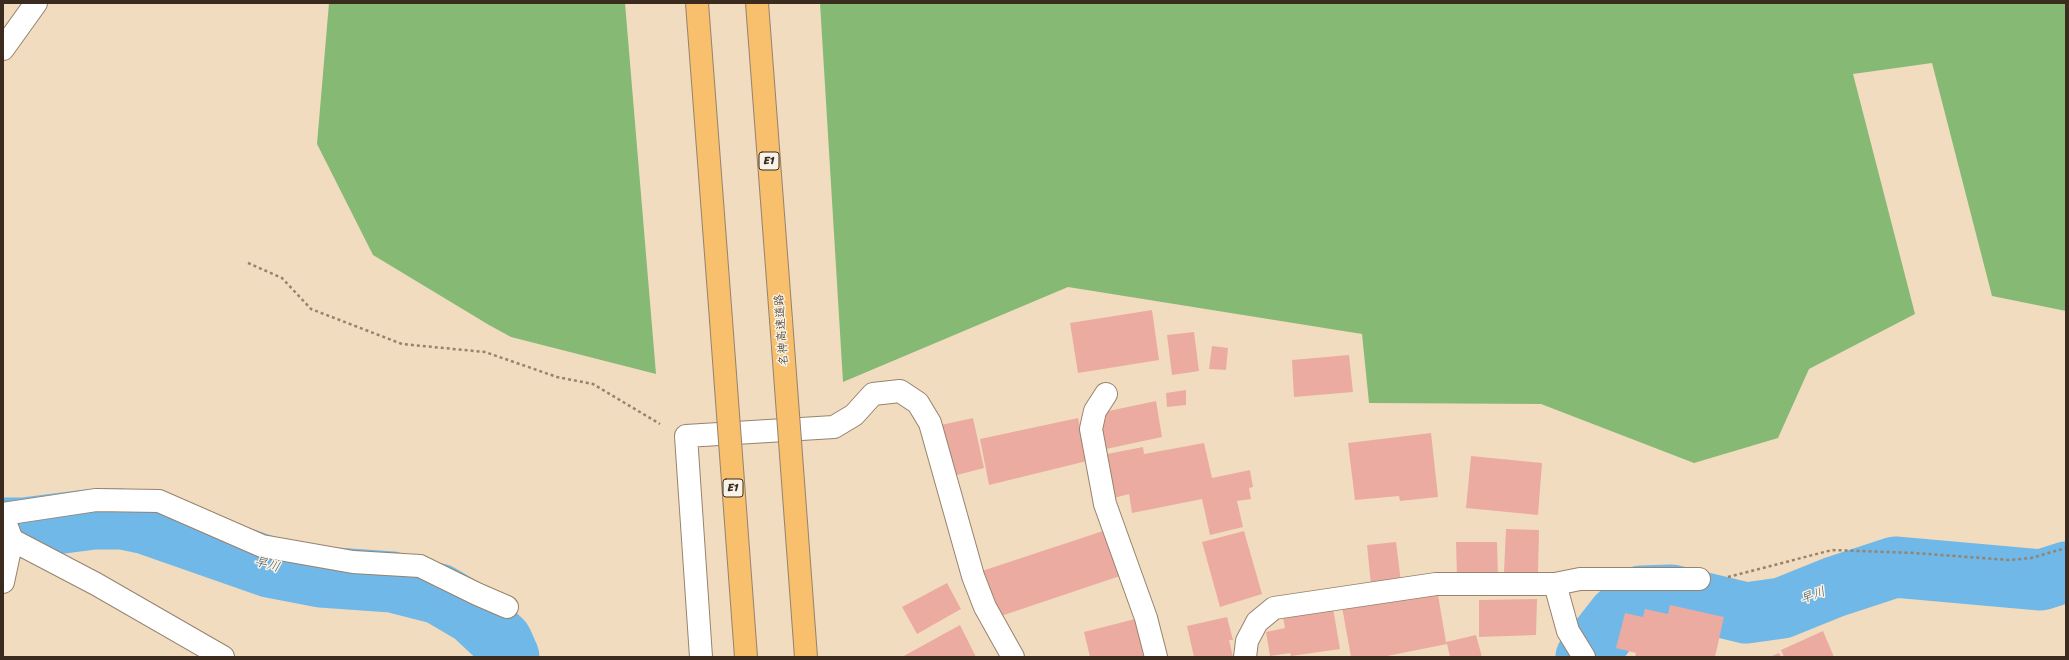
<!DOCTYPE html>
<meta charset="utf-8">
<style>
body{margin:0}
#map{position:relative;width:2069px;height:660px;overflow:hidden;background:#f2dcbf;font-family:Sriracha,sans-serif}
canvas{display:block}
.frame{position:absolute;inset:0;border:4px solid #3b2a1e;pointer-events:none}
</style>
<div id="map">
<canvas width="2069" height="660"></canvas>
<div class="frame"></div>
</div>
<script>
const c = document.querySelector('canvas').getContext('2d');
c.lineJoin = 'round';
function paint(path, color) { c.fillStyle = color; c.fill(path, 'evenodd'); }
const poly = rows => new Path2D(rows.map(r => 'M' + r).join(''));
function trace(path, color, width, dash) { c.strokeStyle = color; c.lineWidth = width; c.lineCap = dash ? 'butt' : 'round'; c.setLineDash(dash || []); c.stroke(path); }
function label(font, color, halo, rows, align = 'center') {
  c.font = font + ' Sriracha,"Klee One",sans-serif'; c.lineWidth = 3; c.setLineDash([]); c.textBaseline = 'middle'; c.strokeStyle = halo; c.fillStyle = color; for (const [text, x, y, turn = 0] of rows) {
    c.save(); c.translate(x, y); c.rotate((+turn || 0) * Math.PI / 180); c.textAlign = isNaN(turn) ? turn : align; if (halo) c.strokeText(text, 0, 0); c.fillText(text, 0, 0); c.restore();
  }
}
paint(poly([
 [329,3,625,3,656,374,511,337,489,325,373,255,317,144],
 [820,3,2066,3,2066,311,1992,296,1932,63,1853,74,1915,314,1809,369,1778,438,1694,463,1541,404,1369,403,1362,334,1068,287,843,382]
]), '#86ba74');
trace(poly([
 [3,528,24,528,94,519,122,519,146,524,269,567,321,577,392,582,439,594,473,614,502,641,509,657],
 [1586,657,1618,616,1641,596,1671,595,1746,613,1782,608,1834,587,1895,567,2041,580,2066,572]
]), '#6fb8e7', 61);
paint(poly([
 [1152,310,1159,360,1078,373,1070,323],
 [1194,332,1199,371,1172,375,1167,335],
 [1212,346,1228,348,1226,370,1209,369],
 [1349,355,1353,392,1294,397,1292,360],
 [1186,390,1186,405,1167,407,1166,393],
 [1156,401,1162,437,1106,449,1099,413],
 [973,418,984,468,953,476,941,425],
 [1078,418,1087,461,989,485,980,439],
 [1431,433,1438,497,1400,501,1399,496,1355,500,1348,443],
 [1204,443,1212,478,1250,470,1253,487,1249,488,1251,499,1237,501,1243,527,1210,535,1202,499,1132,513,1129,494,1114,498,1102,455,1143,447,1144,454],
 [1471,456,1542,463,1538,515,1466,508],
 [1506,529,1539,530,1538,573,1504,572],
 [1106,530,1123,575,995,618,979,572],
 [1244,531,1262,594,1220,607,1202,542],
 [1396,542,1401,582,1371,585,1367,545],
 [1456,542,1497,542,1498,576,1457,577],
 [947,583,961,609,917,634,902,607],
 [1437,589,1446,642,1476,635,1482,657,1450,657,1447,644,1382,657,1351,657,1342,607],
 [1537,599,1536,635,1479,637,1479,600],
 [1670,605,1724,617,1715,657,1635,657,1636,653,1616,648,1625,613,1643,617,1645,609,1668,614],
 [1333,608,1340,649,1291,656,1290,653,1270,656,1266,632,1285,628,1283,617],
 [1227,617,1233,640,1229,640,1233,657,1194,657,1187,626],
 [1139,618,1149,657,1090,657,1084,632],
 [960,625,976,657,902,657],
 [1823,631,1834,657,1784,657,1781,650],
 [1779,653,1781,657,1770,657]
]), '#ecaba0');
const minor = poly([
 [3,49,36,3],
 [1106,394,1095,411,1091,429,1105,504,1146,618,1156,657],
 [3,514,96,500,159,501,262,546,353,562,420,566,477,594,507,607],
 [12,540,96,584,223,657],
 [3,582,12,540,7,527],
 [1555,584,1568,631,1584,657],
 [701,657,686,436,834,427,854,415,873,394,900,391,918,403,930,423,973,576,985,607,1013,657],
 [1245,657,1247,641,1257,622,1274,608,1436,584,1555,584,1580,579,1699,579]
]);
const highway = poly([
 [697,3,721,320],
 [757,3,781,320]
]);
trace(minor, '#96836e', 24);
trace(highway, '#96836e', 24);
trace(poly([
 [248,263,282,278,311,309,402,344,485,352,557,377,593,384,660,424],
 [1728,577,1832,550,1914,553,2009,560,2031,558,2066,548]
]), '#96836e', 2.5, [3, 3]);
trace(minor, '#fff', 22);
trace(highway, '#f8bf6c', 22);
const highwayBridge = poly([
 [721,320,746,657],
 [781,320,806,657]
]);
trace(highwayBridge, '#96836e', 24, []);
trace(highwayBridge, '#f8bf6c', 22);
for (const [x, y, w] of [
 [769,161,20],
 [733,488,20]
]) { const box = new Path2D(); box.roundRect(x - w / 2, y - 9, w, 18, 3); c.fillStyle = '#f7f3e8'; c.fill(box); trace(box, '#3b2a1e', 1); }
label('bold 11px', '#3b2a1e', null, [
 ["E1",769,161],
 ["E1",733,488]
]);
label('12px', '#3b2a1e', '#f7f3e8', [
 ["名神高速道路",782,330,-94]
]);
label('italic 13px', '#4b555a', '#f7f3e8', [
 ["早川",267,565,16],
 ["早川",1813,596,-20]
]);
</script>
